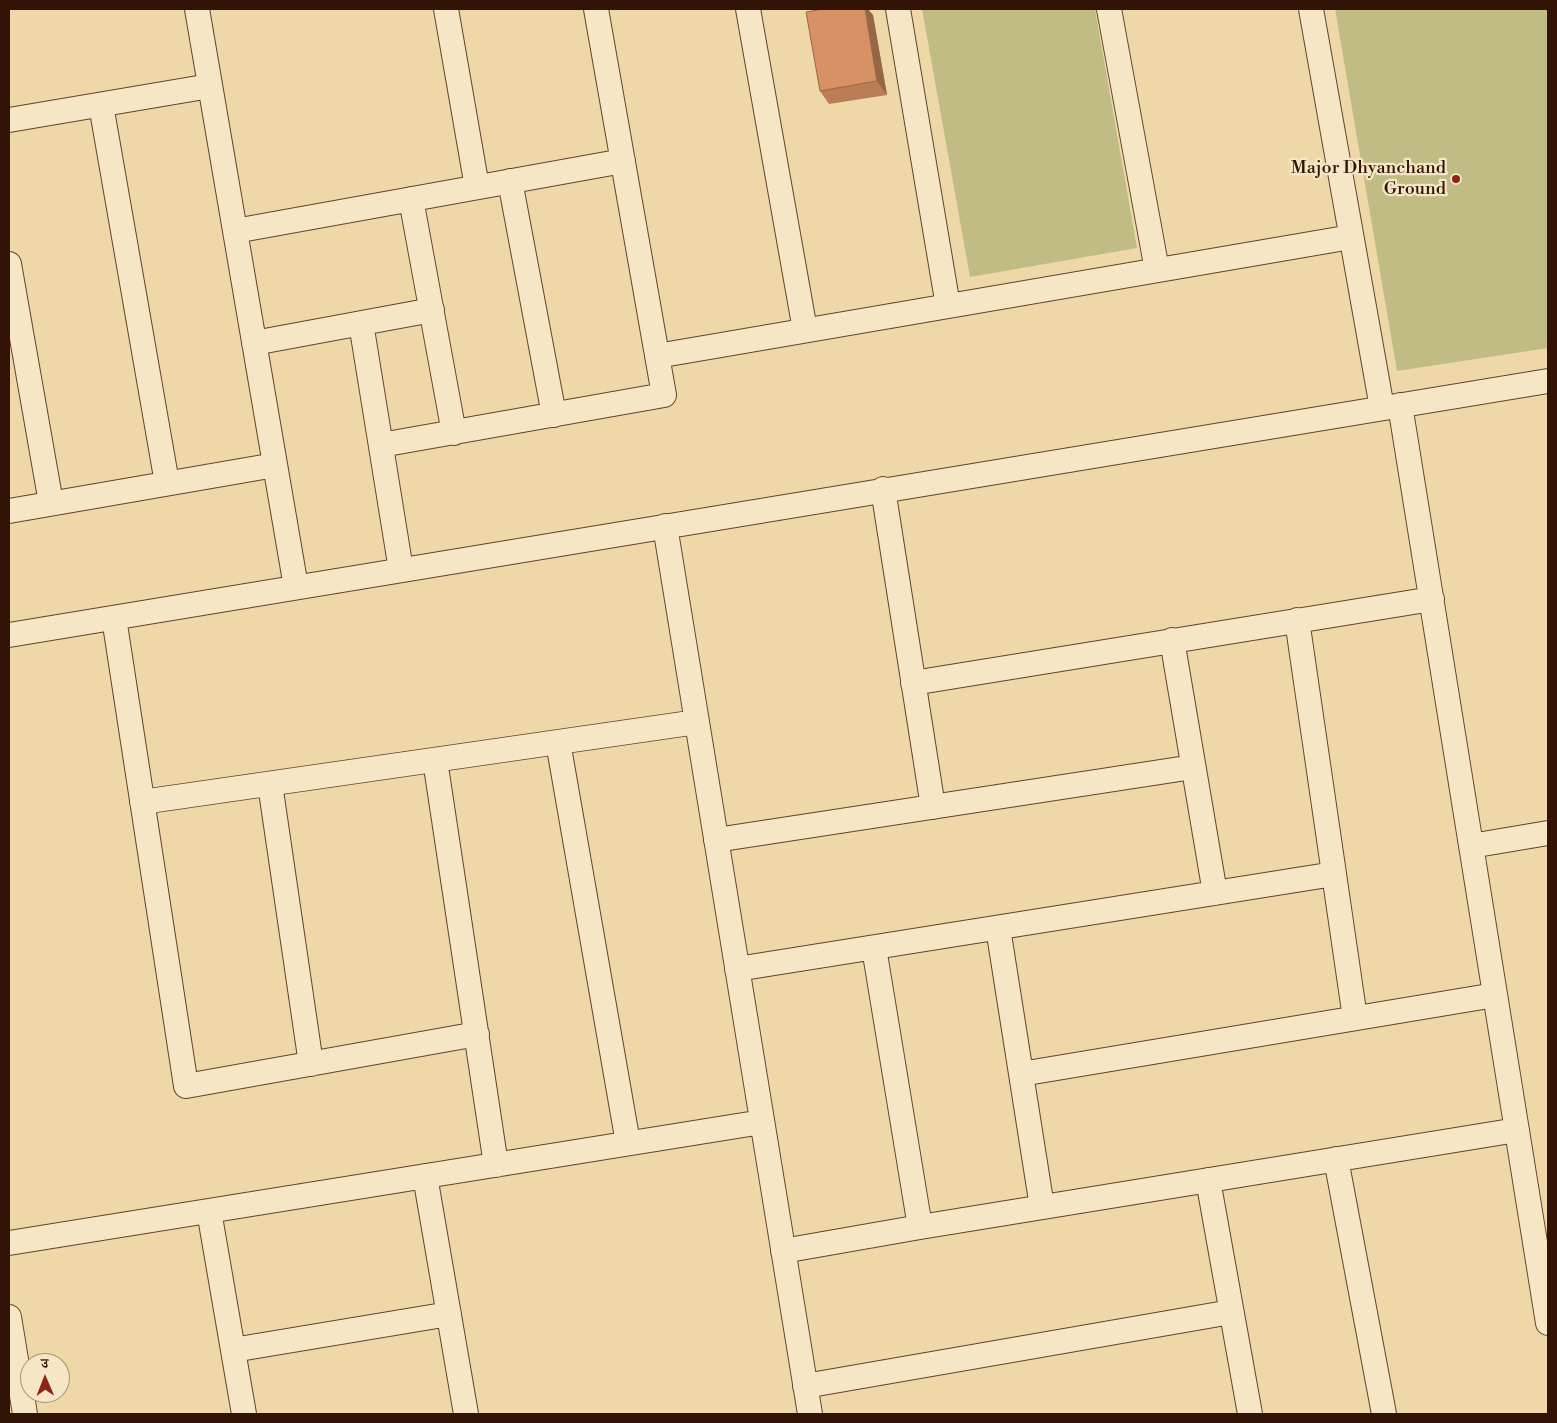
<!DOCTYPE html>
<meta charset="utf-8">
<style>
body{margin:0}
#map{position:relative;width:1557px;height:1423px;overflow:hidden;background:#efd8a8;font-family:"Libre Bodoni","Noto Serif Devanagari",serif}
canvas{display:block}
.frame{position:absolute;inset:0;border:10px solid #331306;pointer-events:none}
.north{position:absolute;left:20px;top:1353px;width:50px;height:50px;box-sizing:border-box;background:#f5e6c6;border:1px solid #a79279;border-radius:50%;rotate:359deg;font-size:14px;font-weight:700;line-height:20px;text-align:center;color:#331306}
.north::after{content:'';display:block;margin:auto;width:18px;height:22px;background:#8f2418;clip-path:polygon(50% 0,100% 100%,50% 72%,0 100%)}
</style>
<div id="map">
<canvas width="1557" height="1423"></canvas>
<div class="frame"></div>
<div class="north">उ</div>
</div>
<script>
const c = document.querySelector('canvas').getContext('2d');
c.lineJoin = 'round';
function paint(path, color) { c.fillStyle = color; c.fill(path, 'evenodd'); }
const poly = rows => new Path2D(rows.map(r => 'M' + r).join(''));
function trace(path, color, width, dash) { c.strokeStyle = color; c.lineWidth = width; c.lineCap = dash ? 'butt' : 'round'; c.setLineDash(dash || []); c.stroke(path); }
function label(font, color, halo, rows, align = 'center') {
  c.font = font + ' "Libre Bodoni",serif'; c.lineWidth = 4.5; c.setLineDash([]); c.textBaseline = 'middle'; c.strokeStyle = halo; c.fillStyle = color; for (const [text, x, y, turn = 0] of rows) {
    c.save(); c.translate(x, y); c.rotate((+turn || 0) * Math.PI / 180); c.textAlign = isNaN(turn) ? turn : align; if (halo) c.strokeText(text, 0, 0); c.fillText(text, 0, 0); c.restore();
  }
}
paint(poly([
 [922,9,1095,9,1137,248,970,277],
 [1335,9,1548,9,1548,348,1397,371]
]), '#c1bc83');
const minor = poly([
 [197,9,296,587],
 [446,9,477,187],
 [748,9,805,330],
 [898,9,948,306],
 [1109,9,1157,270],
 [1311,9,1382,408],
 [101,105,167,483],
 [9,120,210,86],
 [510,181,554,415],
 [411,199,454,433],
 [235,231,623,161],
 [9,264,51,503],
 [361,323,401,570],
 [254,343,432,310],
 [657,356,1351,237],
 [1400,405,1548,1323],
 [381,445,664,395,596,9],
 [883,489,933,807],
 [9,511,275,465],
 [665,526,810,1414],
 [114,618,186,1086,477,1034],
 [1297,620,1355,1018],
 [9,635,1548,381],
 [1172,640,1215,893],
 [913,683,1432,599],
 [558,742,628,1143],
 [435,760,496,1165],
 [270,784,311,1064],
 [142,802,697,722],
 [716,840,1193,767],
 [1471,846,1548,833],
 [998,928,1042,1207],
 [874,948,920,1227],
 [737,969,1334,874],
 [1021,1074,1495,995],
 [1336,1159,1384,1414],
 [425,1176,466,1414],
 [1208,1180,1250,1414],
 [209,1211,244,1414],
 [9,1243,762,1122],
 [783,1251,920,1227,1517,1130],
 [9,1317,25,1414],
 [233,1350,449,1314],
 [805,1386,1231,1312]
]);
trace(minor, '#62442e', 26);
trace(minor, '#f5e6c6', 24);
paint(poly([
 [873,15,887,95,829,104,820,91]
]), '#ba7d56');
paint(poly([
 [865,9,868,9,873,15,887,95,877,81]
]), '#976646');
const building = poly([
 [823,9,865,9,877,81,820,91,806,12,823,9]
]);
paint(building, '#d89164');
trace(building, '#976646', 1);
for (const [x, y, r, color] of [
 [1456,179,5,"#8f2418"]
]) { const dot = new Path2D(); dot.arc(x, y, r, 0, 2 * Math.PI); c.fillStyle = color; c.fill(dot); trace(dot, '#f5e6c6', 2); }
label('18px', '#331306', '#f5e6c6', [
 ["Major Dhyanchand",1446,169],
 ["Ground",1446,190]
], 'right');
</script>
